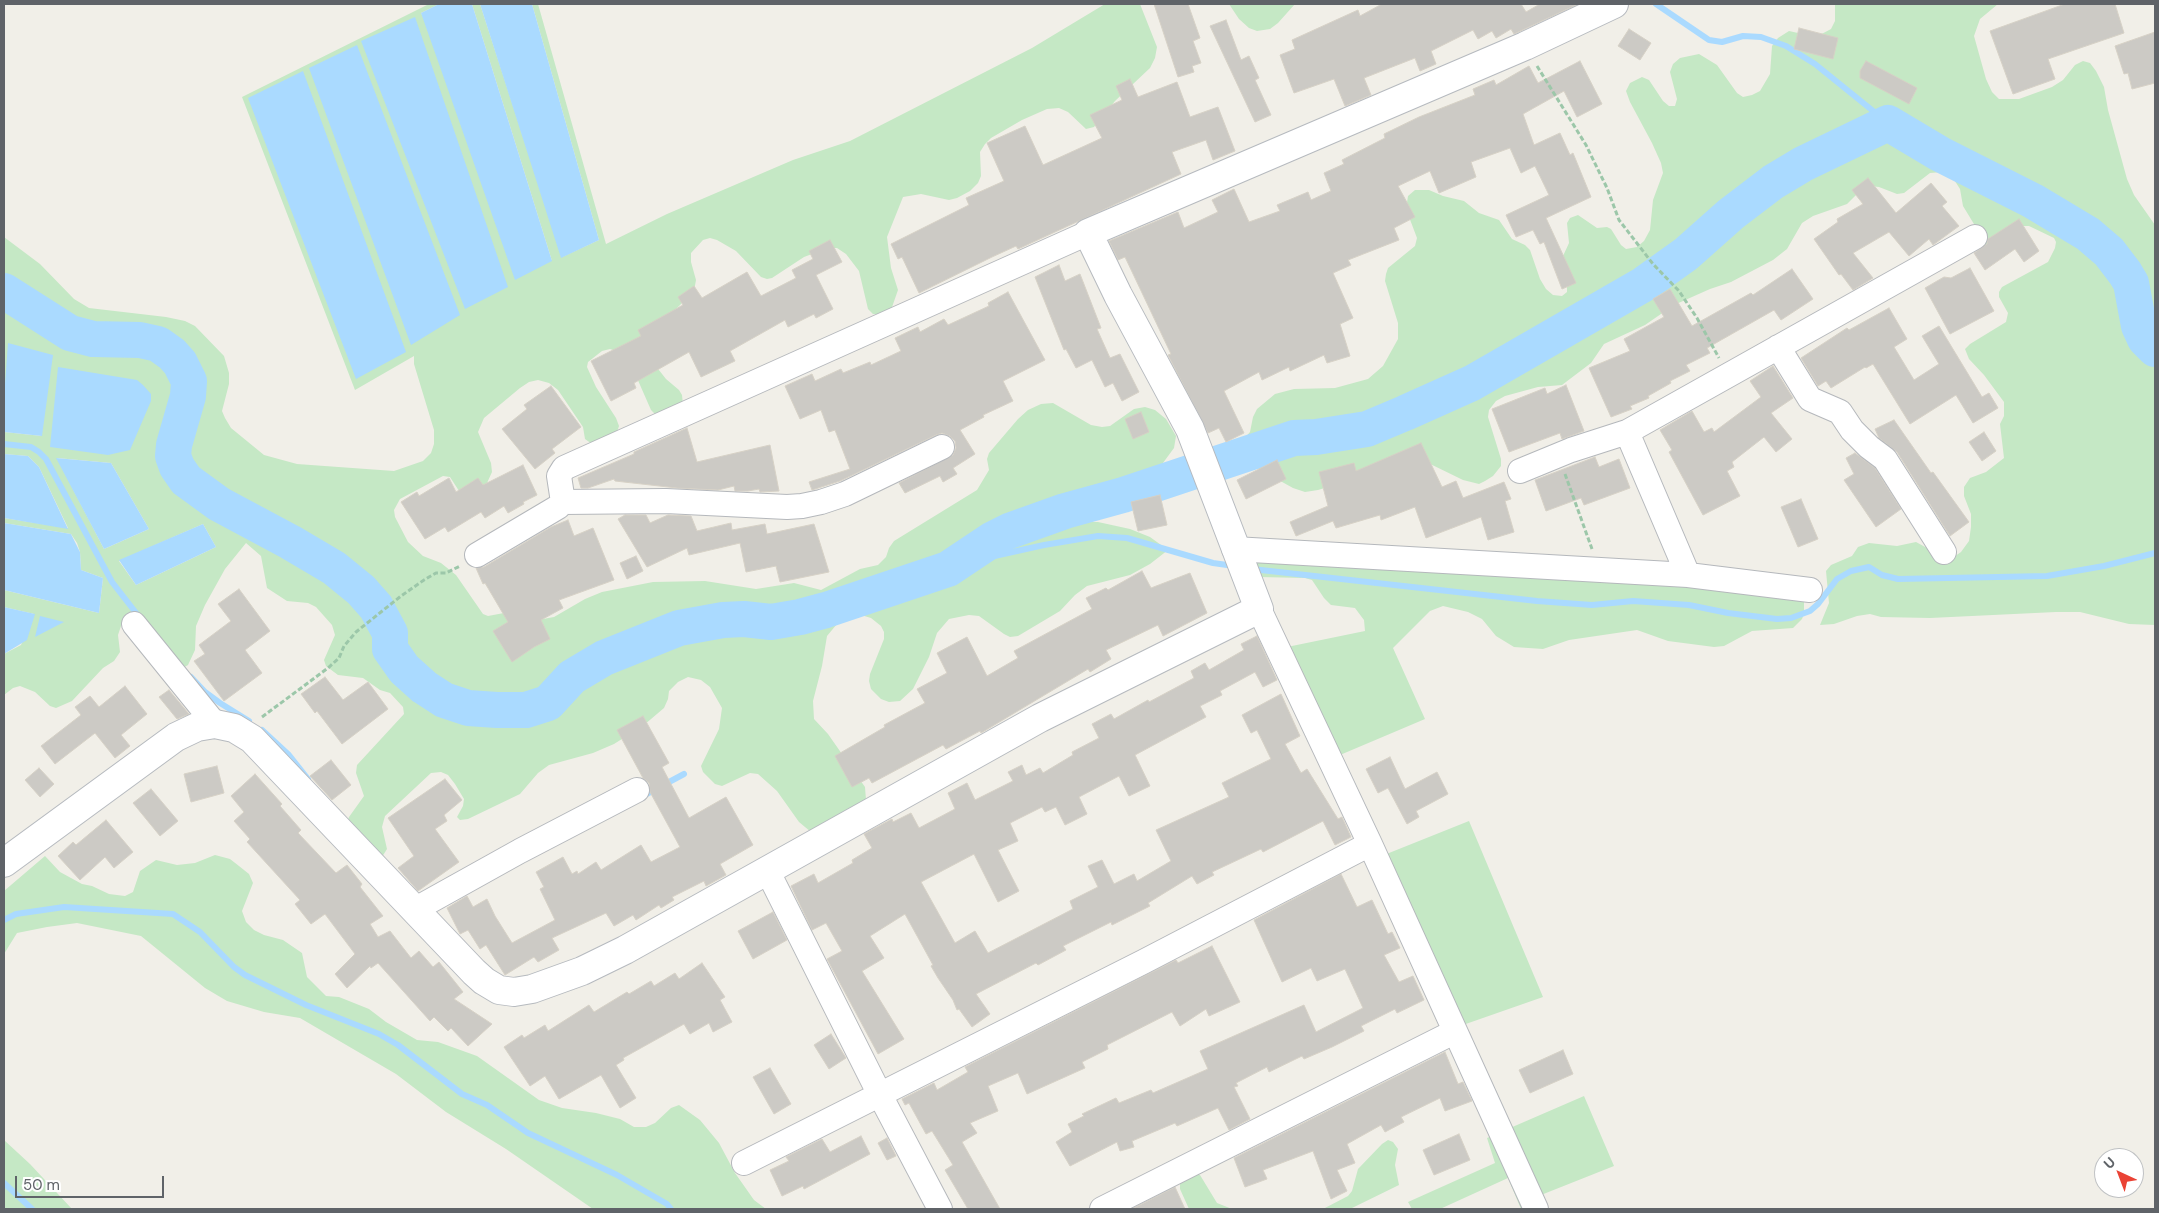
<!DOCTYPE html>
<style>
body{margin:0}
#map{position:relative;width:2159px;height:1213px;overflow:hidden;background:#f1efe8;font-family:"DM Sans",sans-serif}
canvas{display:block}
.frame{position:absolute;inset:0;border:5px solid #5f6368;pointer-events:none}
.north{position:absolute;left:2094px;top:1148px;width:50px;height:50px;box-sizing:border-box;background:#fff;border:1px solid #bfc1c3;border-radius:50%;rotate:317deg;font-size:14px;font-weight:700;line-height:20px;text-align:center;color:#5f6368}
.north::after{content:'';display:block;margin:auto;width:18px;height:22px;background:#ea4335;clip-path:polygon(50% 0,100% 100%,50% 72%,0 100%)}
.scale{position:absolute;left:15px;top:1176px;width:149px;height:22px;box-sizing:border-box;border:2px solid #5f6368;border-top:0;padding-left:6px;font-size:15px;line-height:18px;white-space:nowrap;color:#5f6368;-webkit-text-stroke:4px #fff;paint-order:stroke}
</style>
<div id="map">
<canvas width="2159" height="1213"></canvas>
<div class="frame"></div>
<div class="north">U</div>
<div class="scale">50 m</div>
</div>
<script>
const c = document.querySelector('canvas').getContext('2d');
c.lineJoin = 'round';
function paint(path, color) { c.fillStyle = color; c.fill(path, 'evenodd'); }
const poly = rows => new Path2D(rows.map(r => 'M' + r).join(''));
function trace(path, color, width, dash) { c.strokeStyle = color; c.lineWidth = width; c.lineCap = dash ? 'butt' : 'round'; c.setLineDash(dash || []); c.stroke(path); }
paint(poly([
 [429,4,439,4,421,13,552,261,472,4,480,4,562,257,599,240,532,4,538,4,606,244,667,214,793,160,850,141,1032,48,1105,4,1140,4,1157,47,1155,58,1150,68,1115,101,1094,127,1086,129,1068,112,1059,108,1047,109,1022,120,991,138,985,144,980,152,981,176,978,183,970,191,957,198,949,200,921,194,903,197,887,237,891,268,898,290,891,310,887,314,873,314,868,309,859,271,846,254,837,248,828,248,804,257,772,278,767,279,761,277,736,251,717,240,710,238,703,240,691,253,691,262,696,280,694,291,675,310,651,360,666,379,679,390,682,395,683,405,657,416,651,410,633,369,622,353,610,349,602,351,588,362,587,367,596,387,616,418,619,426,617,432,592,444,585,439,583,427,558,390,549,383,538,380,529,382,520,388,484,418,478,432,491,463,492,472,487,483,478,491,461,494,450,477,443,476,400,499,394,510,395,517,408,542,423,556,441,563,456,575,483,614,488,616,504,613,533,620,543,619,554,617,585,599,602,592,653,582,705,581,756,589,794,583,821,590,860,569,878,565,886,557,889,548,894,541,977,490,989,470,987,459,989,453,1018,419,1028,410,1041,404,1053,403,1091,425,1102,427,1110,426,1134,409,1145,407,1155,410,1166,419,1176,436,1174,448,1160,467,1134,486,1109,490,1087,502,1079,512,1081,520,1085,522,1098,522,1130,529,1150,537,1168,550,1150,564,1130,575,1087,586,1075,595,1060,611,1018,636,1010,637,1004,634,979,616,969,615,949,619,937,633,929,657,913,689,900,701,889,702,881,699,871,689,869,681,870,674,884,639,884,632,881,626,871,618,861,615,851,616,837,624,827,636,822,666,813,701,814,719,828,734,865,787,866,800,811,832,799,822,777,791,758,774,750,773,722,786,715,784,703,772,701,766,719,729,722,708,710,687,701,680,688,677,678,682,669,691,668,699,664,708,644,725,614,744,593,753,549,765,538,773,520,794,468,819,460,820,457,817,463,806,464,799,455,784,448,775,441,772,431,773,385,816,382,827,387,849,382,857,345,828,349,817,364,796,356,773,357,765,404,714,403,707,390,693,380,690,363,678,338,675,326,666,324,660,335,635,332,625,316,607,308,603,287,601,267,588,261,556,246,543,225,569,205,605,196,626,195,650,188,665,183,668,123,620,118,635,120,652,114,661,103,668,72,701,56,708,50,706,35,692,20,686,13,688,4,695,4,654,21,645,34,614,4,607,4,590,99,613,103,578,81,570,80,552,77,543,71,534,4,523,4,518,68,528,39,467,28,456,4,454,4,432,42,436,4,398,4,237,40,264,74,299,89,308,166,317,185,321,195,326,224,356,229,373,229,384,222,411,225,418,231,428,264,455,297,464,394,471,423,461,431,453,434,444,434,430,414,364,414,356,355,390,242,97],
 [57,458,111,463,149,529,104,549],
 [203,524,216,547,136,585,119,561],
 [1229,4,1295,4,1278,23,1270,29,1257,31,1249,28,1239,19],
 [1835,4,1998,4,1980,19,1974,36,1986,79,1992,92,1999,99,2019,99,2052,87,2063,80,2075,65,2083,61,2090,63,2096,71,2104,87,2108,110,2127,179,2134,195,2155,225,2155,625,2129,624,2080,612,2056,612,1930,618,1881,617,1870,614,1857,616,1834,624,1820,625,1829,603,1826,571,1831,565,1852,556,1858,547,1869,543,1897,546,1916,542,1927,548,1939,561,1948,561,1961,552,1969,541,1971,527,1971,514,1964,496,1964,487,1970,478,1986,472,2004,458,2000,424,2004,416,2004,402,1984,375,1969,359,1965,349,1970,344,2006,322,2008,313,1999,297,1999,292,2002,287,2048,262,2055,248,2056,242,2054,238,2029,226,2018,226,1985,247,1980,241,1977,229,1963,206,1960,189,1951,175,1942,172,1930,173,1904,193,1897,194,1879,187,1870,186,1862,189,1847,204,1813,216,1802,223,1787,249,1773,260,1731,282,1710,289,1674,305,1645,325,1604,344,1591,363,1562,385,1538,387,1505,396,1496,401,1489,410,1488,417,1501,459,1501,466,1493,476,1485,481,1479,484,1463,480,1420,459,1318,490,1305,492,1293,488,1255,467,1243,465,1231,467,1224,465,1219,459,1220,455,1242,441,1250,432,1253,417,1257,409,1275,394,1294,389,1335,388,1368,379,1383,366,1398,339,1398,323,1385,281,1386,274,1388,268,1415,246,1417,238,1406,209,1408,196,1415,190,1429,190,1443,196,1464,201,1479,213,1499,220,1512,239,1525,245,1530,250,1540,279,1546,289,1553,295,1562,296,1567,292,1567,281,1563,256,1569,243,1567,223,1570,218,1578,215,1597,228,1607,227,1611,229,1621,245,1626,249,1637,247,1644,241,1650,230,1653,200,1663,173,1661,163,1652,143,1630,102,1626,91,1630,83,1642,77,1649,80,1663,101,1669,106,1675,106,1677,99,1670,72,1673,64,1680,58,1699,54,1717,65,1737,93,1743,97,1752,95,1760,91,1770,74,1772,46,1778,38,1789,31,1816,37,1831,29,1835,21],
 [1255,552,1583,571,1800,597,1804,602,1804,614,1802,619,1793,628,1752,631,1724,646,1714,647,1668,641,1637,630,1569,640,1543,649,1514,647,1496,636,1482,619,1468,612,1443,606,1430,611,1393,648,1425,719,1340,755,1287,647,1365,631,1364,620,1355,608,1331,605,1324,598,1312,580,1305,578,1259,577,1255,574],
 [1469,821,1543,997,1460,1026,1384,855],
 [215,855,230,859,239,866,249,874,253,883,242,911,246,922,254,930,264,935,283,940,302,953,307,977,326,996,339,997,369,1009,386,1022,417,1040,438,1042,477,1056,539,1100,562,1108,596,1113,620,1119,634,1127,646,1127,655,1123,671,1108,679,1105,700,1120,719,1143,735,1173,754,1200,766,1209,593,1209,506,1149,446,1112,396,1074,300,1018,264,1012,227,1001,205,988,141,936,77,923,47,927,17,933,4,954,4,891,45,856,60,872,82,884,92,886,109,894,125,896,133,892,140,871,156,860,177,865,195,863],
 [1584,1096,1614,1166,1541,1195,1547,1209,1521,1209,1508,1178,1440,1209,1412,1209,1408,1202,1495,1163,1487,1138],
 [4,1140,30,1164,72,1209,4,1209],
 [1388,1140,1393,1142,1398,1149,1395,1165,1399,1185,1350,1209,1323,1209,1348,1196,1352,1191,1358,1169,1382,1144],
 [1195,1172,1200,1175,1217,1203,1232,1209,1189,1209,1180,1189,1180,1182]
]), '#c5e8c5');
paint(poly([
 [439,4,472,4,552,261,515,280,421,13],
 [480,4,532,4,599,240,561,258],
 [415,17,508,287,465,309,361,41],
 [357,45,460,315,411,345,309,68],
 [303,71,406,352,356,379,248,98],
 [8,343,53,355,42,436,4,432,4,398],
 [58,367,137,380,143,385,151,394,151,401,130,450,108,455,50,447],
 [4,454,28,456,39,467,68,529,4,518],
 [56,458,111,463,149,529,104,549],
 [4,523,71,534,80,552,81,570,103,578,99,613,4,590],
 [203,524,216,547,136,585,119,560],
 [4,607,35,614,27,640,4,654],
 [40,616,64,622,35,637]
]), '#aadaff');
trace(poly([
 [1656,4,1709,40,1722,42,1743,36,1761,37,1786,46,1815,64,1888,123],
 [4,444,31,447,39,452,46,459,112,582,140,618],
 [948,569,981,559,1044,545,1098,536,1127,538,1213,563,1234,566],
 [1252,569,1537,601,1592,605,1633,601,1689,605,1728,613,1777,619,1791,618,1810,611,1818,604,1837,579,1851,571,1869,567,1882,575,1898,579,2047,576,2104,566,2155,553],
 [191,677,205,692,220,703,249,721],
 [262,730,289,755,308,779],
 [641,797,684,774],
 [4,920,16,914,64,907,173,914,200,932,234,967,245,975,306,1005,379,1034,398,1045,462,1094,487,1105,528,1133,617,1175,667,1204,671,1209],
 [4,1183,32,1209]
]), '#aadaff', 6);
trace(poly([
 [4,291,70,333,93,339,140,340,158,344,172,354,180,363,189,381,188,396,174,445,173,456,177,467,186,480,219,504,290,542,334,568,361,590,376,607,390,633,390,649,404,669,424,687,444,700,468,708,497,710,526,710,548,703,572,677,604,658,679,628,723,620,744,619,771,622,800,617,826,610,948,569,993,539,1009,531,1065,511,1123,495,1294,438,1316,437,1367,429,1405,413,1472,383,1644,284,1686,254,1731,214,1773,182,1803,164,1888,123,1940,154,2033,201,2088,234,2109,252,2125,273,2131,283,2139,326,2145,339,2155,349]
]), '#aadaff', 36);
const building = poly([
 [1154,4,1188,4,1200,38,1193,41,1201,63,1192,66,1194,72,1178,77,1154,4],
 [1382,4,1521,4,1526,12,1540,4,1578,4,1514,34,1511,29,1496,38,1492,31,1478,39,1473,30,1431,51,1436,64,1420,71,1415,58,1364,78,1371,95,1345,106,1334,79,1294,93,1280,55,1295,49,1292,40,1358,10,1360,16,1382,4],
 [2065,4,2115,4,2124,33,2048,59,2055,79,2013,94,1990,31,2065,4],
 [1226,20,1241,60,1249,56,1259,78,1255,80,1271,115,1255,122,1210,26,1226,20],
 [1799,28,1838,38,1833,59,1794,49,1799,28],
 [1629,29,1651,43,1640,60,1618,46,1629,29],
 [2155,32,2155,83,2132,89,2128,73,2124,74,2115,46,2155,32],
 [1580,61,1602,104,1577,117,1564,91,1523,114,1534,145,1560,133,1570,155,1573,153,1591,197,1546,218,1576,283,1562,289,1544,242,1540,244,1533,230,1516,237,1506,215,1549,195,1535,166,1521,173,1510,148,1471,162,1476,177,1439,193,1430,171,1398,186,1415,217,1394,228,1399,240,1348,260,1351,265,1333,273,1353,318,1340,324,1350,356,1327,363,1324,355,1290,371,1289,367,1262,380,1259,372,1224,391,1244,433,1226,442,1219,428,1208,433,1168,355,1171,354,1125,257,1118,260,1109,241,1178,212,1184,228,1218,212,1212,200,1234,189,1249,222,1280,211,1277,205,1308,192,1311,200,1331,191,1324,173,1344,164,1342,160,1385,138,1384,134,1419,117,1475,95,1473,89,1494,80,1496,85,1529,66,1538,83,1580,61],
 [1866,61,1917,88,1909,104,1860,78,1860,71,1866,61],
 [1130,79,1138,97,1177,82,1190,117,1218,107,1235,151,1213,160,1206,140,1172,152,1181,174,1018,249,1016,246,992,257,919,293,902,257,898,259,891,244,969,205,966,198,1004,181,987,143,1025,126,1043,165,1102,138,1090,115,1122,100,1116,86,1130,79],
 [1868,178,1896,213,1931,183,1947,202,1942,206,1959,226,1933,245,1929,239,1909,256,1889,232,1853,253,1873,278,1853,290,1841,274,1839,275,1814,239,1838,222,1837,219,1863,204,1852,190,1868,178],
 [2019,219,2039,251,2024,262,2015,249,1985,270,1974,253,1987,244,1988,239,2019,219],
 [830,240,842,262,816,275,833,309,816,318,814,314,788,327,785,320,730,351,735,361,701,377,689,352,634,383,636,388,611,401,591,361,641,336,638,330,683,305,678,297,694,286,702,298,747,272,761,296,796,278,792,270,813,259,809,251,830,240],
 [1059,265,1065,281,1080,274,1101,328,1097,329,1110,358,1120,354,1139,392,1122,401,1113,383,1105,387,1092,360,1076,368,1066,349,1064,350,1035,277,1059,265],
 [1970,268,1994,311,1950,334,1925,288,1944,277,1951,278,1970,268],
 [1792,269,1813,299,1781,320,1774,310,1707,348,1710,353,1686,365,1690,371,1670,381,1671,383,1648,396,1649,398,1630,406,1632,409,1611,417,1589,368,1630,351,1624,339,1664,317,1653,299,1670,289,1692,326,1751,293,1753,295,1792,269],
 [1008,292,1045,360,1003,381,1013,401,983,415,984,417,960,430,975,454,953,468,957,474,943,482,940,476,905,493,899,483,953,455,956,448,955,441,950,436,942,433,936,435,840,481,812,490,809,482,850,469,835,430,829,432,821,410,800,419,785,386,812,374,815,381,841,369,843,373,870,362,871,365,901,351,895,338,918,327,920,332,944,319,948,325,989,306,988,303,1008,292],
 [1889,308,1907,339,1894,347,1914,380,1939,364,1922,336,1939,326,1982,397,1989,393,1998,408,1973,423,1956,395,1910,424,1873,364,1866,368,1865,367,1831,388,1826,381,1818,386,1801,358,1847,328,1849,330,1889,308],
 [1773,366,1793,398,1771,413,1792,439,1776,452,1764,437,1732,462,1734,467,1727,471,1740,496,1703,515,1669,452,1672,450,1660,430,1692,411,1704,432,1712,428,1714,432,1761,397,1750,381,1773,366],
 [1566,385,1584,431,1562,439,1560,433,1509,452,1492,409,1545,388,1547,394,1566,385],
 [551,386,581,427,552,449,555,453,535,469,502,429,527,409,524,405,551,386],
 [1141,412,1149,432,1133,439,1125,419,1141,412],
 [1894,420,1931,473,1933,472,1969,522,1950,536,1897,452,1879,438,1875,429,1894,420],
 [687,428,697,462,770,445,779,491,760,492,759,489,748,491,735,491,734,486,718,490,677,488,615,481,614,479,588,488,581,488,578,478,634,454,634,452,687,428],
 [1984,432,1996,451,1982,461,1969,442,1984,432],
 [1421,443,1442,487,1456,481,1463,498,1504,482,1511,499,1505,501,1514,532,1488,540,1481,517,1426,538,1415,507,1381,520,1380,515,1336,528,1333,521,1296,536,1290,522,1328,506,1319,472,1354,463,1356,471,1421,443],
 [1855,453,1875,468,1901,509,1876,527,1844,480,1854,474,1846,458,1855,453],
 [1595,457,1599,467,1619,459,1630,488,1584,505,1581,498,1546,511,1535,480,1595,457],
 [1277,460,1286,479,1246,499,1237,480,1277,460],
 [523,465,537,495,523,502,524,504,508,513,504,506,485,518,481,512,448,532,445,527,425,539,401,502,417,492,419,496,449,478,456,492,478,478,483,485,523,465],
 [1160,495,1167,525,1138,531,1131,502,1160,495],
 [1801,499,1818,539,1798,547,1781,507,1801,499],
 [625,515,646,515,650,523,668,515,691,516,697,531,731,523,732,530,765,524,767,534,814,524,829,572,780,582,776,566,746,572,740,543,689,555,687,548,647,567,618,519,625,515],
 [568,520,574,536,593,528,614,580,559,600,563,608,541,620,550,639,534,647,512,662,493,631,508,622,485,583,483,584,476,568,484,567,551,527,568,520],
 [636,556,643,571,627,579,620,563,636,556],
 [1142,571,1151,588,1190,573,1207,613,1163,636,1158,625,1106,650,1111,659,1090,672,1088,669,981,733,980,731,946,749,943,745,872,783,869,778,852,787,835,756,885,727,884,725,925,703,917,689,947,673,937,653,967,637,987,676,1018,658,1014,651,1092,609,1086,598,1106,588,1108,590,1142,571],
 [239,589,270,631,245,650,262,673,224,701,194,661,205,654,199,645,231,621,218,604,239,589],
 [1257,636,1277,680,1263,687,1255,672,1220,691,1222,695,1200,706,1206,717,1135,755,1150,786,1129,796,1119,776,1079,797,1087,814,1065,825,1056,807,1045,812,1042,807,1010,823,1018,841,998,850,1019,891,998,902,974,854,921,882,955,943,975,931,988,953,1073,909,1070,901,1098,887,1088,866,1102,860,1114,884,1134,874,1137,881,1171,861,1156,830,1229,797,1222,783,1271,759,1257,730,1251,733,1242,715,1281,694,1300,736,1285,744,1301,773,1307,769,1338,819,1342,817,1351,837,1335,845,1323,821,1263,852,1261,849,1212,872,1214,875,1197,884,1192,876,1148,903,1150,906,1112,925,1111,922,1063,946,1066,950,1038,965,1036,963,976,994,990,1014,972,1027,959,1009,957,1010,953,1000,938,978,931,966,933,965,905,914,870,936,884,958,862,971,904,1039,878,1054,827,959,842,951,826,923,812,930,791,886,814,874,818,883,853,863,852,860,872,848,864,834,892,819,893,822,911,813,919,828,955,809,948,793,967,783,975,800,1013,781,1008,772,1022,765,1026,775,1040,768,1043,773,1073,755,1072,752,1099,738,1092,724,1111,714,1114,719,1148,700,1149,702,1194,678,1191,671,1205,663,1209,670,1244,650,1241,644,1257,636],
 [325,677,343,700,368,682,388,709,342,744,317,711,315,713,301,694,325,677],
 [125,686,147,714,121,735,130,746,115,758,95,733,55,764,41,746,81,715,75,707,90,696,99,707,125,686],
 [169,690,189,714,177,719,159,697,169,690],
 [643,716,669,763,662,767,689,818,726,797,753,845,720,864,726,875,706,886,704,881,672,897,674,900,661,908,659,905,636,920,633,915,614,926,606,913,552,938,559,950,538,962,534,957,505,975,486,945,480,949,468,930,460,934,447,908,467,896,473,907,487,899,495,916,512,943,555,920,540,889,544,887,536,872,563,857,572,874,577,871,578,874,596,862,601,870,641,845,651,862,680,847,650,792,649,783,643,778,617,730,643,716],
 [1390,757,1405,789,1437,772,1448,794,1416,811,1419,817,1407,824,1388,788,1378,793,1366,769,1390,757],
 [331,760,351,785,332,800,310,776,331,760],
 [217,766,224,793,191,802,184,774,217,766],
 [39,768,54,784,40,797,25,780,39,768],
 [255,774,282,804,280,806,301,830,298,833,336,873,347,865,362,884,360,887,383,916,370,924,378,937,390,931,411,958,419,951,433,967,439,962,463,992,454,999,492,1024,468,1046,451,1028,448,1031,434,1017,430,1021,378,963,371,968,370,966,347,988,335,974,355,954,325,914,311,924,295,904,300,900,247,842,250,839,234,821,244,812,231,796,255,774],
 [445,779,462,800,444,815,447,821,435,829,459,862,418,891,398,868,414,856,388,818,445,779],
 [151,789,178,821,160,836,133,803,151,789],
 [106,820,133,852,114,868,105,857,80,880,58,856,73,842,76,845,106,820],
 [1341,874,1357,907,1372,900,1388,934,1392,932,1400,948,1384,955,1399,982,1413,976,1424,1000,1397,1013,1395,1009,1361,1026,1364,1031,1332,1047,1304,1059,1302,1056,1269,1072,1267,1067,1236,1083,1238,1086,1234,1087,1250,1119,1229,1130,1218,1108,1177,1126,1175,1123,1132,1141,1134,1147,1120,1151,1117,1142,1070,1166,1056,1142,1072,1132,1068,1124,1084,1116,1082,1114,1116,1098,1119,1103,1151,1090,1153,1093,1208,1069,1200,1051,1304,1005,1316,1032,1363,1008,1345,969,1317,981,1311,968,1282,982,1254,920,1341,874],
 [773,912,787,940,753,959,738,931,773,912],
 [1212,946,1240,1002,1209,1016,1206,1009,1180,1026,1172,1012,1107,1045,1108,1049,1082,1062,1085,1068,1027,1094,1018,1073,988,1086,998,1111,970,1123,977,1133,962,1142,1000,1209,968,1209,945,1170,953,1165,932,1131,926,1134,909,1103,905,1105,902,1099,934,1083,937,1090,968,1072,965,1067,1176,960,1178,963,1212,946],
 [702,963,725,997,720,1000,732,1022,713,1032,709,1023,690,1034,684,1024,623,1058,624,1060,616,1065,636,1098,620,1108,601,1075,559,1099,545,1076,530,1086,504,1047,522,1035,524,1038,545,1025,548,1031,589,1005,594,1012,627,992,629,994,651,981,654,986,675,973,679,979,702,963],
 [831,1034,846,1058,829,1069,814,1045,831,1034],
 [1563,1050,1573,1074,1530,1093,1519,1070,1563,1050],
 [1445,1052,1458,1084,1463,1082,1472,1101,1445,1111,1440,1098,1401,1117,1404,1122,1385,1132,1381,1125,1347,1144,1355,1163,1337,1170,1347,1191,1331,1199,1313,1151,1263,1170,1267,1179,1245,1187,1234,1158,1445,1052],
 [770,1068,791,1104,774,1114,753,1077,770,1068],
 [1459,1134,1470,1160,1434,1175,1423,1150,1459,1134],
 [861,1136,870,1154,804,1189,803,1186,782,1196,770,1170,789,1161,786,1157,822,1139,830,1152,861,1136],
 [887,1138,896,1156,887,1160,878,1143,887,1138],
 [1175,1187,1185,1209,1132,1209,1175,1187]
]);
paint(building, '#cccac5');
trace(building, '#d6d1c6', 1);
const street = poly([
 [1778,347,1810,399,1840,412,1852,430,1869,447,1885,459,1944,552],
 [1627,432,1688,575],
 [1520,471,1571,450,1627,432,1975,237],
 [563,502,559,476,564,468,1088,233],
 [1234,549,1688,575,1810,590],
 [477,555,558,507,563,502,666,501,787,507,802,506,821,502,845,494,942,447],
 [1259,609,1370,844,1536,1209],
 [134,624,215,724],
 [767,870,880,1095,940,1209],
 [414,910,520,851,637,790],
 [744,1163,1143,962,1370,844],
 [1102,1209,1454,1032]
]);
const secondary = poly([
 [4,863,176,737,197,727,215,724,234,728,252,739,474,972,484,981,499,990,514,992,532,989,582,971,625,950,1040,718,1259,609,1190,429,1118,295,1088,233,1525,46,1614,4]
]);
trace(street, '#b5b8bc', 26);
trace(secondary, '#b6babf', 30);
trace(poly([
 [1537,66,1586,145,1607,188,1619,220,1653,264,1679,291,1697,318,1719,358],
 [1565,474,1592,549],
 [262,717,328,668,339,658,344,646,356,632,401,596,424,580,436,573,446,573,460,566]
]), '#9cc7a9', 3, [5, 2.5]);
trace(street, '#fff', 24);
trace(secondary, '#fff', 28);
</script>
